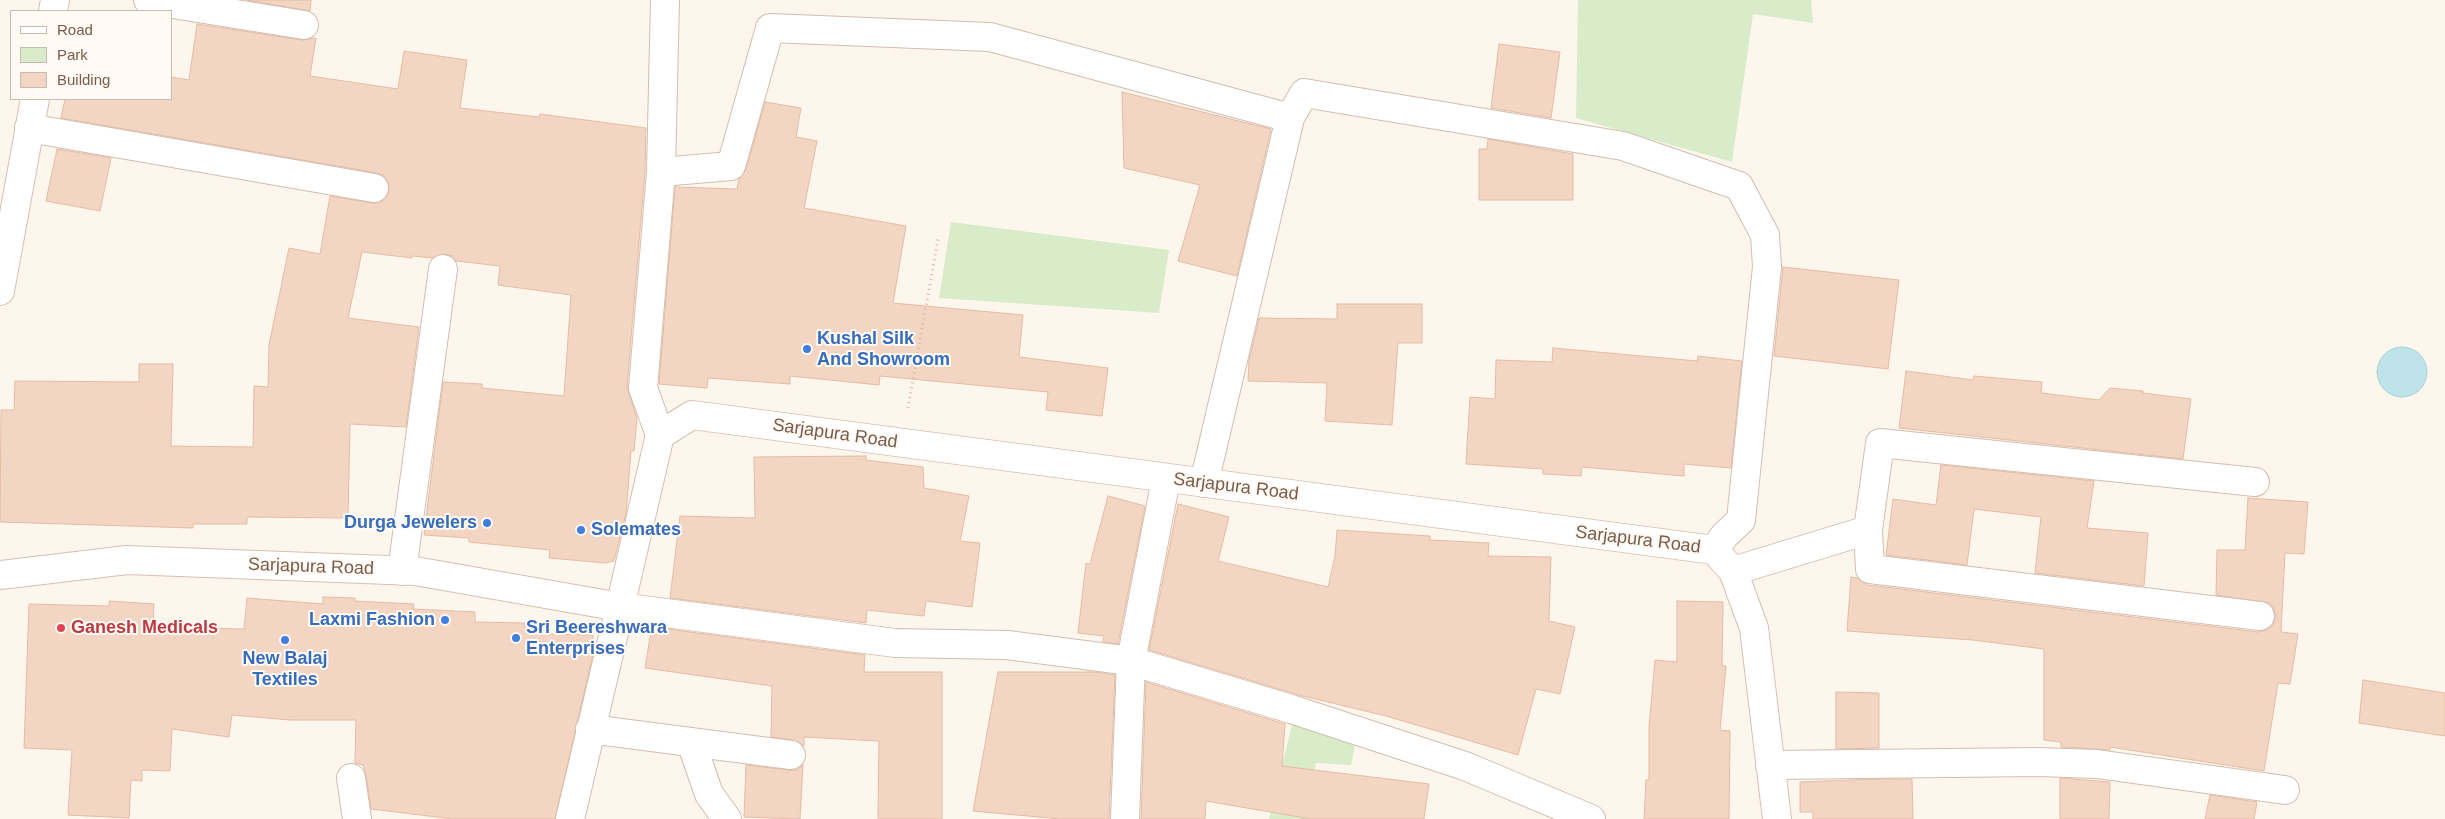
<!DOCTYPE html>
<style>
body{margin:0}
#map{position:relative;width:2445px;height:819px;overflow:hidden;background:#fdf6ec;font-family:Helvetica,sans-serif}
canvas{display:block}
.legend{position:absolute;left:10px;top:10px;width:162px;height:90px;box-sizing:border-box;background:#fffaf3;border:1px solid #cabbb1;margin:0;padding:6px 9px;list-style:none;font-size:15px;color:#7a5c4d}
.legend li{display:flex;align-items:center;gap:10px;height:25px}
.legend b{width:25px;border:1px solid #cabbb1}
</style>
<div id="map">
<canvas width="2445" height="819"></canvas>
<ul class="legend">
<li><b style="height:6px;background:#fff"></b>Road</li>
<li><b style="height:14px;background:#d8ecc9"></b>Park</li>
<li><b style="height:14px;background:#f3d5c3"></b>Building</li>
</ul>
</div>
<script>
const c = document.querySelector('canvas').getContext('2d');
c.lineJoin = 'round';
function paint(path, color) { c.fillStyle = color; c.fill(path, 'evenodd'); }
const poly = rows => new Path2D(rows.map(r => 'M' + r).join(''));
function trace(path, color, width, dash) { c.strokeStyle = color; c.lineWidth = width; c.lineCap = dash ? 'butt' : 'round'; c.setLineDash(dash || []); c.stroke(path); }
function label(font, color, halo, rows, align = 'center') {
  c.font = font + ' Helvetica,sans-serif'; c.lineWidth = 4; c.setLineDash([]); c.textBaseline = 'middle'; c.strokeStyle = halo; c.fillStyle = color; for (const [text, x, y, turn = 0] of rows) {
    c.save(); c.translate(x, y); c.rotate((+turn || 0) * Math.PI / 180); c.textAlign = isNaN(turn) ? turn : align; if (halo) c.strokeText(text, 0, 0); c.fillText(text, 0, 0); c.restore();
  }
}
paint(poly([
 [1578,0,1811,0,1813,23,1753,14,1732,162,1576,118],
 [951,222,1169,250,1159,313,939,298],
 [1294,716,1356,741,1351,765,1316,763,1307,819,1269,819]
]), '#d8ecc9');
const water = poly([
 '2377 372a25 25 0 1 1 50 0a25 25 0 1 1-50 0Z'
]);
paint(water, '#bfe3e8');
trace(water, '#a5d3da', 1);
const building = poly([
 [247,0,311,0,310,11,247,0],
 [197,24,302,40,316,38,310,76,398,89,404,51,467,60,460,108,539,117,540,114,646,128,645,171,627,387,637,418,634,451,631,451,626,514,614,561,606,563,549,558,550,550,469,542,469,538,424,535,443,382,482,384,482,388,564,396,571,295,498,285,500,266,456,261,452,256,445,254,432,258,412,256,412,258,362,252,348,318,419,327,406,427,350,424,348,518,247,517,247,524,193,524,193,528,0,522,1,410,14,410,15,381,139,382,139,364,173,364,171,446,253,447,254,386,268,387,269,345,289,248,320,254,330,196,372,203,379,203,386,198,389,191,388,182,384,176,377,173,61,118,65,99,171,99,171,77,189,80,197,24],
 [1499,44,1560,52,1551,118,1491,108,1499,44],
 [1122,92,1271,129,1237,276,1178,261,1200,185,1124,168,1122,92],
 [765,102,801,108,796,137,817,141,804,208,906,226,893,303,1023,315,1019,357,1108,368,1102,416,1046,410,1048,392,880,376,879,385,790,376,790,384,708,378,707,388,659,384,675,187,737,189,739,179,746,170,765,102],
 [1488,139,1573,154,1573,200,1479,200,1479,149,1487,149,1488,139],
 [57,149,111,158,100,211,46,201,57,149],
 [1783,267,1899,280,1888,369,1774,356,1783,267],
 [1337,304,1422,304,1422,343,1398,343,1392,425,1325,421,1327,383,1248,381,1249,361,1259,318,1337,319,1337,304],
 [1553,348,1697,361,1698,356,1742,361,1731,468,1684,464,1684,476,1582,467,1581,476,1543,474,1543,469,1466,464,1470,397,1495,399,1496,360,1552,362,1553,348],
 [1906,371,1973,380,1974,376,2042,382,2041,393,2099,400,2110,388,2143,391,2143,393,2191,399,2183,459,1899,428,1906,371],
 [866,456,866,460,923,467,924,488,969,496,960,541,980,543,972,607,926,601,924,616,867,610,866,623,670,598,680,516,755,518,754,457,866,456],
 [1941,465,2094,481,2087,528,2148,533,2144,586,2035,573,2041,517,1974,509,1967,565,1886,555,1893,499,1936,505,1941,465],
 [1108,496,1145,506,1118,644,1103,642,1104,636,1078,633,1086,563,1090,564,1108,496],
 [2248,498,2308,502,2304,554,2285,553,2281,632,2298,634,2290,684,2278,683,2264,771,2110,747,2110,750,2061,747,2061,742,2044,740,2044,649,1972,640,1847,631,1851,577,1857,578,1868,585,2258,632,2266,630,2272,626,2276,617,2274,609,2269,603,2216,595,2217,550,2245,550,2248,498],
 [1178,504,1229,517,1218,561,1328,587,1335,556,1337,530,1430,536,1430,540,1489,543,1488,556,1551,557,1549,621,1575,627,1560,694,1536,689,1518,755,1386,716,1299,695,1149,650,1178,504],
 [323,597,355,598,355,601,414,604,413,609,475,612,475,622,525,623,525,628,546,628,546,634,593,635,593,654,555,819,453,819,371,809,366,775,363,765,355,763,356,720,290,720,232,715,229,737,172,729,170,771,142,770,142,781,131,780,129,818,68,815,72,750,24,748,29,604,109,606,109,601,154,604,153,627,244,629,247,598,323,604,323,597],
 [1677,601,1723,602,1722,666,1726,666,1720,730,1730,731,1729,819,1644,819,1646,780,1649,780,1649,727,1655,660,1677,662,1677,601],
 [667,629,865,655,864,672,942,672,942,819,878,819,879,741,804,737,804,746,793,740,771,737,772,686,645,668,651,631,666,633,667,629],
 [998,672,1095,672,1115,675,1109,819,1060,819,973,811,998,672],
 [2363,680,2445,693,2445,736,2359,723,2363,680],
 [1146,682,1285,724,1282,766,1429,784,1424,819,1311,819,1206,801,1205,819,1141,819,1146,682],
 [1836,692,1879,693,1879,748,1836,749,1836,692],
 [746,765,789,770,797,770,803,765,800,819,744,817,746,765],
 [2060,778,2110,782,2109,819,2060,819,2060,778],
 [1879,779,1912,779,1913,819,1813,819,1813,812,1800,812,1800,782,1879,779],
 [2210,795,2257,802,2254,819,2205,819,2210,795]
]);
paint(building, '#f3d5c3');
trace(building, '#e6bba3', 1);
const minor = poly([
 [148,0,304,25],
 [29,128,374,188],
 [661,172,731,166,770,28,990,37,1290,118],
 [660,435,643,388,661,172,665,0],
 [1204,483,1290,118,1304,93,1623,146,1739,186,1765,235,1767,267,1741,520,1724,536,1714,550],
 [1868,530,1880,443,2255,482],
 [402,571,443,269],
 [1733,571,1868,530,1870,569,2260,616],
 [620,607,895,643,1007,645,1131,661,1291,709,1465,766,1591,819],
 [590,729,791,755],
 [691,742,709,794,727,819],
 [1770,765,2039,762,2097,764,2285,790],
 [351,778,357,819],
 [1125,819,1131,661,1166,479]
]);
const tertiary = poly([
 [570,819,620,607]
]);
const secondary = poly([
 [53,11,55,0],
 [0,291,35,99],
 [0,575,127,560,415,571,620,607,660,435,692,415,1714,550,1733,571,1754,628,1777,819]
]);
trace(minor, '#d1beb0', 30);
trace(tertiary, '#d1beb0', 30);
trace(secondary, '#d6c0b0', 30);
trace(poly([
 [908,408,938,239]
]), '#d9b8a5', 3, [1, 4]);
trace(minor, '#fff', 28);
trace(tertiary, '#fff', 28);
trace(secondary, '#fff', 28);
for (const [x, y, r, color] of [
 [807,349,5,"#3f7fe0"],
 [487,523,5,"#3f7fe0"],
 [581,530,5,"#3f7fe0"],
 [445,620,5,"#3f7fe0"],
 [61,628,5,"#e0444e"],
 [516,638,5,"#3f7fe0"],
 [285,640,5,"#3f7fe0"]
]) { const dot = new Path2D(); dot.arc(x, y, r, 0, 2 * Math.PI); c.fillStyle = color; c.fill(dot); trace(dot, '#fffaf3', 2); }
label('bold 18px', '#366cbe', '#fffaf3', [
 ["Kushal Silk",817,339],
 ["And Showroom",817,360],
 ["Durga Jewelers",477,523,"right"],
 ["Solemates",591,530],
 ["Laxmi Fashion",435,620,"right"],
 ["Sri Beereshwara",526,628],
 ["Enterprises",526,649],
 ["New Balaj",285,659,"center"],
 ["Textiles",285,680,"center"]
], 'left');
label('18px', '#7a5c4d', '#fffaf3', [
 ["Sarjapura Road",835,434,8],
 ["Sarjapura Road",1236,487,7],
 ["Sarjapura Road",1638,540,7],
 ["Sarjapura Road",311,567,2]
]);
label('bold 18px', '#be3a42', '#fffaf3', [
 ["Ganesh Medicals",71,628]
], 'left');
</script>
